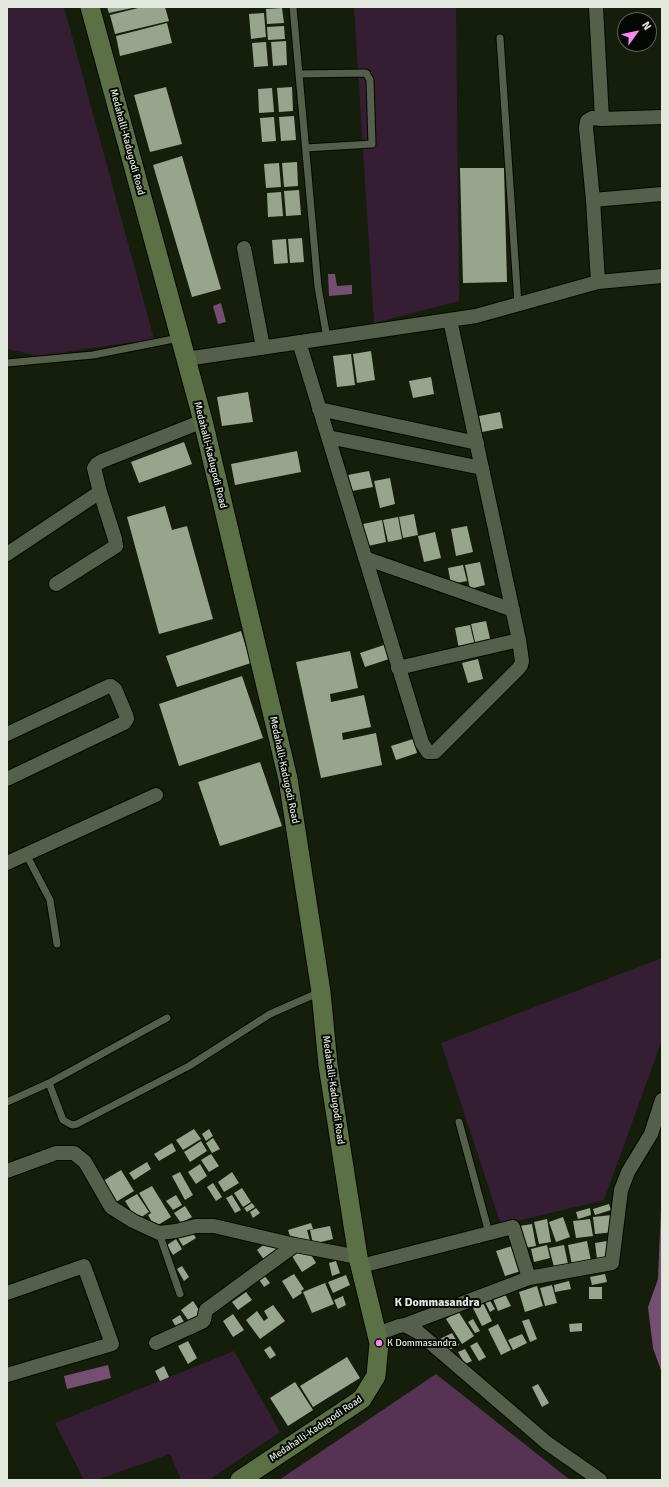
<!DOCTYPE html>
<style>
body{margin:0}
#map{position:relative;width:669px;height:1487px;overflow:hidden;background:#151e0b;font-family:Signika,sans-serif}
canvas{display:block}
.frame{position:absolute;inset:0;border:8px solid #e2e9dc;pointer-events:none}
.north{position:absolute;left:617px;top:12px;width:40px;height:40px;box-sizing:border-box;background:#040702;border:1px solid #5d6159;border-radius:50%;rotate:57deg;font-size:11px;font-weight:700;line-height:16px;text-align:center;color:#e2e9dc}
.north::after{content:'';display:block;margin:auto;width:14px;height:18px;background:#f589ef;clip-path:polygon(50% 0,100% 100%,50% 72%,0 100%)}
</style>
<div id="map">
<canvas width="669" height="1487"></canvas>
<div class="frame"></div>
<div class="north">N</div>
</div>
<script>
const c = document.querySelector('canvas').getContext('2d');
c.lineJoin = 'round';
function paint(path, color) { c.fillStyle = color; c.fill(path, 'evenodd'); }
const poly = rows => new Path2D(rows.map(r => 'M' + r).join(''));
function trace(path, color, width, dash) { c.strokeStyle = color; c.lineWidth = width; c.lineCap = dash ? 'butt' : 'round'; c.setLineDash(dash || []); c.stroke(path); }
function label(font, color, halo, rows, align = 'center') {
  c.font = font + ' Signika,sans-serif'; c.lineWidth = 4; c.setLineDash([]); c.textBaseline = 'middle'; c.strokeStyle = halo; c.fillStyle = color; for (const [text, x, y, turn = 0] of rows) {
    c.save(); c.translate(x, y); c.rotate((+turn || 0) * Math.PI / 180); c.textAlign = isNaN(turn) ? turn : align; if (halo) c.strokeText(text, 0, 0); c.fillText(text, 0, 0); c.restore();
  }
}
paint(poly([
 [7,7,64,7,154,339,39,356,7,349],
 [354,7,456,7,459,301,374,323],
 [662,958,662,1040,604,1200,501,1225,441,1043],
 [234,1351,280,1432,209,1480,181,1480,170,1454,97,1480,84,1480,55,1423]
]), '#351e33');
paint(poly([
 [436,1374,570,1480,279,1480]
]), '#563354');
paint(poly([
 [328,274,335,274,337,286,352,285,352,294,329,296],
 [221,303,226,322,218,324,213,306],
 [662,1205,662,1373,653,1348,648,1307,658,1279,661,1209],
 [108,1365,111,1378,67,1389,64,1376]
]), '#744f72');
paint(poly([
 [107,7,132,7,132,8,109,13],
 [142,7,165,7,169,21,115,34,110,15],
 [282,8,284,23,267,24,266,9],
 [264,13,266,37,251,39,249,14],
 [167,23,172,43,120,56,116,36],
 [284,26,285,39,268,40,267,27],
 [286,41,287,65,273,66,271,42],
 [266,42,268,66,254,67,252,43],
 [166,87,182,144,150,152,134,95],
 [292,87,293,111,279,112,277,88],
 [272,88,274,112,259,113,258,89],
 [294,116,296,140,281,141,279,117],
 [274,117,276,141,262,142,260,118],
 [182,156,221,289,192,297,153,165],
 [297,162,298,186,284,187,282,163],
 [279,163,281,187,266,188,264,164],
 [460,168,504,168,507,282,463,283],
 [299,190,301,215,286,216,284,191],
 [281,192,283,216,268,217,267,193],
 [302,238,304,262,290,263,288,239],
 [286,239,288,263,274,264,272,240],
 [371,351,375,380,357,383,353,354],
 [351,354,355,385,337,387,333,356],
 [431,377,434,394,413,398,409,381],
 [248,392,253,422,222,426,217,397],
 [500,412,503,428,482,432,479,416],
 [184,442,192,464,139,483,131,462],
 [297,451,301,472,235,485,231,464],
 [369,471,373,487,352,491,348,475],
 [390,478,395,504,380,508,374,481],
 [165,506,172,530,187,526,213,619,159,634,127,517],
 [414,514,418,535,403,538,399,517],
 [398,517,402,539,388,542,383,520],
 [382,520,386,542,368,546,363,524],
 [467,526,473,552,456,556,451,529],
 [435,532,441,558,424,562,418,536],
 [480,562,485,585,470,589,465,565],
 [463,565,467,581,451,584,448,568],
 [486,621,491,643,476,646,471,624],
 [470,625,475,646,459,649,455,628],
 [241,631,251,663,177,687,166,656],
 [384,645,389,659,365,667,360,653],
 [350,651,358,688,330,694,331,702,364,695,371,727,342,733,343,740,376,733,382,765,321,778,296,662],
 [478,659,483,679,468,683,462,663],
 [242,676,263,738,179,766,159,704],
 [413,739,417,753,396,760,391,746],
 [260,762,282,826,220,846,198,782],
 [194,1129,201,1139,183,1150,176,1140],
 [209,1129,213,1136,206,1141,202,1134],
 [213,1138,220,1149,212,1153,206,1143],
 [201,1141,207,1151,190,1162,184,1152],
 [172,1143,176,1151,159,1161,154,1154],
 [211,1154,219,1166,209,1172,201,1160],
 [147,1162,151,1169,134,1180,129,1173],
 [200,1164,207,1176,196,1184,188,1172],
 [121,1170,134,1191,116,1202,103,1181],
 [180,1172,193,1195,185,1200,172,1176],
 [232,1172,239,1183,224,1192,218,1182],
 [213,1183,222,1197,216,1201,207,1187],
 [152,1186,171,1217,155,1227,148,1215,151,1213,139,1193],
 [242,1188,251,1202,243,1207,234,1193],
 [137,1194,149,1212,137,1220,125,1201],
 [176,1195,182,1205,173,1210,166,1201],
 [232,1195,241,1210,235,1213,226,1198],
 [252,1203,255,1207,247,1212,244,1208],
 [609,1204,611,1210,595,1215,593,1209],
 [185,1206,192,1217,181,1223,174,1213],
 [256,1208,260,1213,253,1218,250,1212],
 [590,1208,591,1215,578,1219,576,1212],
 [612,1215,614,1232,595,1234,593,1217],
 [563,1217,570,1237,556,1242,549,1222],
 [547,1219,551,1242,539,1244,534,1222],
 [590,1219,593,1236,576,1238,573,1221],
 [311,1223,313,1229,307,1230,310,1241,301,1243,299,1238,294,1240,291,1239,288,1230],
 [532,1224,536,1246,524,1248,520,1226],
 [330,1226,333,1239,313,1244,310,1230],
 [191,1230,196,1238,183,1246,178,1238],
 [176,1239,182,1249,173,1255,167,1245],
 [587,1241,591,1261,572,1265,568,1245],
 [607,1241,609,1258,597,1259,595,1243],
 [267,1242,271,1247,276,1244,280,1250,265,1261,257,1250],
 [547,1245,550,1258,534,1262,531,1249],
 [564,1245,568,1264,554,1267,549,1248],
 [512,1246,521,1271,505,1276,496,1251],
 [303,1249,307,1255,310,1253,316,1263,302,1272,292,1256],
 [336,1261,340,1273,332,1276,329,1263],
 [182,1266,189,1277,184,1281,177,1269],
 [294,1274,304,1289,301,1291,302,1293,293,1299,282,1281],
 [605,1274,607,1282,592,1285,590,1277],
 [264,1275,270,1283,264,1287,258,1278],
 [346,1275,350,1285,333,1293,328,1282],
 [569,1281,571,1289,555,1292,554,1285],
 [325,1283,334,1304,312,1313,303,1292],
 [552,1285,557,1303,545,1306,540,1288],
 [537,1286,543,1306,525,1312,519,1292],
 [589,1287,602,1287,602,1299,589,1299],
 [246,1292,252,1300,238,1310,232,1302],
 [505,1294,511,1306,498,1311,493,1299],
 [343,1296,346,1305,338,1309,334,1300],
 [489,1299,495,1309,490,1312,485,1302],
 [193,1301,203,1316,191,1324,181,1310],
 [482,1301,492,1321,482,1326,472,1306],
 [273,1305,285,1321,260,1339,246,1320,257,1311,264,1321,268,1318,264,1311],
 [458,1311,474,1336,462,1344,446,1319],
 [233,1314,244,1330,233,1337,223,1321],
 [180,1315,187,1327,179,1332,172,1320],
 [473,1319,480,1331,475,1333,468,1322],
 [529,1319,537,1339,530,1342,522,1321],
 [582,1323,582,1331,570,1332,569,1324],
 [498,1324,511,1350,501,1355,488,1329],
 [452,1333,459,1345,447,1351,440,1339],
 [522,1334,527,1343,513,1350,508,1340],
 [188,1341,197,1358,188,1364,178,1346],
 [477,1342,486,1357,479,1361,470,1346],
 [270,1346,276,1355,270,1359,264,1350],
 [465,1349,472,1361,465,1364,458,1352],
 [347,1357,360,1378,313,1407,300,1386],
 [164,1366,169,1377,160,1381,155,1371],
 [295,1382,313,1410,288,1426,270,1398],
 [538,1384,549,1403,542,1407,532,1387]
]), '#98a58d');
const lane = poly([
 [293,7,318,287,327,338],
 [500,38,518,304],
 [299,74,366,73,370,80,372,144,306,148],
 [7,363,93,355,179,338],
 [26,854,50,900,57,944],
 [49,1083,63,1120,72,1125,77,1124,189,1066,270,1014,320,992],
 [7,1102,49,1083,167,1018],
 [459,1122,489,1233],
 [159,1233,180,1294]
]);
const street = poly([
 [596,7,602,119,662,117],
 [593,200,662,194],
 [244,248,263,347],
 [598,282,593,200,586,128,587,121,592,118,602,119],
 [299,342,422,743,428,752,435,752,518,669,521,665,522,661,519,640,450,320],
 [186,359,476,316,598,282,662,276],
 [319,409,477,443],
 [328,437,482,468],
 [7,554,100,492],
 [365,558,513,610],
 [56,584,116,546,115,539,100,492,94,468,97,464,102,461,203,421],
 [398,668,519,640],
 [7,734,109,686,111,686,115,689,126,715,127,719,124,723,7,779],
 [7,863,156,795],
 [7,1171,56,1153,74,1153,85,1162,111,1207,133,1221,159,1233,176,1231,196,1226,214,1226,295,1245,358,1257],
 [361,1266,513,1227,529,1278],
 [7,1293,84,1266,112,1344,7,1375],
 [405,1325,529,1278,612,1263,621,1190,628,1172,651,1134,662,1100],
 [377,1334,399,1326,405,1325,418,1332,547,1443,600,1480],
 [156,1343,202,1322,204,1320,206,1310,295,1245]
]);
const secondary = poly([
 [90,7,203,421,288,779,321,992,328,1065,358,1257,379,1343,376,1376,362,1399,240,1480]
]);
trace(lane, '#030800', 9);
trace(street, '#030800', 16);
trace(secondary, '#030800', 21);
trace(lane, '#55604b', 7);
trace(street, '#55604b', 14);
trace(secondary, '#5c7046', 19);
for (const [x, y, r, color] of [
 [379,1343,4,"#f589ef"]
]) { const dot = new Path2D(); dot.arc(x, y, r, 0, 2 * Math.PI); c.fillStyle = color; c.fill(dot); trace(dot, '#040702', 1.5); }
label('10px', '#e2e9dc', '#040702', [
 ["Medahalli-Kadugodi Road",127,142,75],
 ["Medahalli-Kadugodi Road",210,455,76],
 ["Medahalli-Kadugodi Road",284,770,78],
 ["Medahalli-Kadugodi Road",333,1090,82],
 ["Medahalli-Kadugodi Road",316,1429,-34]
]);
label('10px', '#e2e9dc', '#040702', [
 ["K Dommasandra",387,1343]
], 'left');
label('bold 12px', '#e2e9dc', '#040702', [
 ["K Dommasandra",437,1303]
]);
</script>
